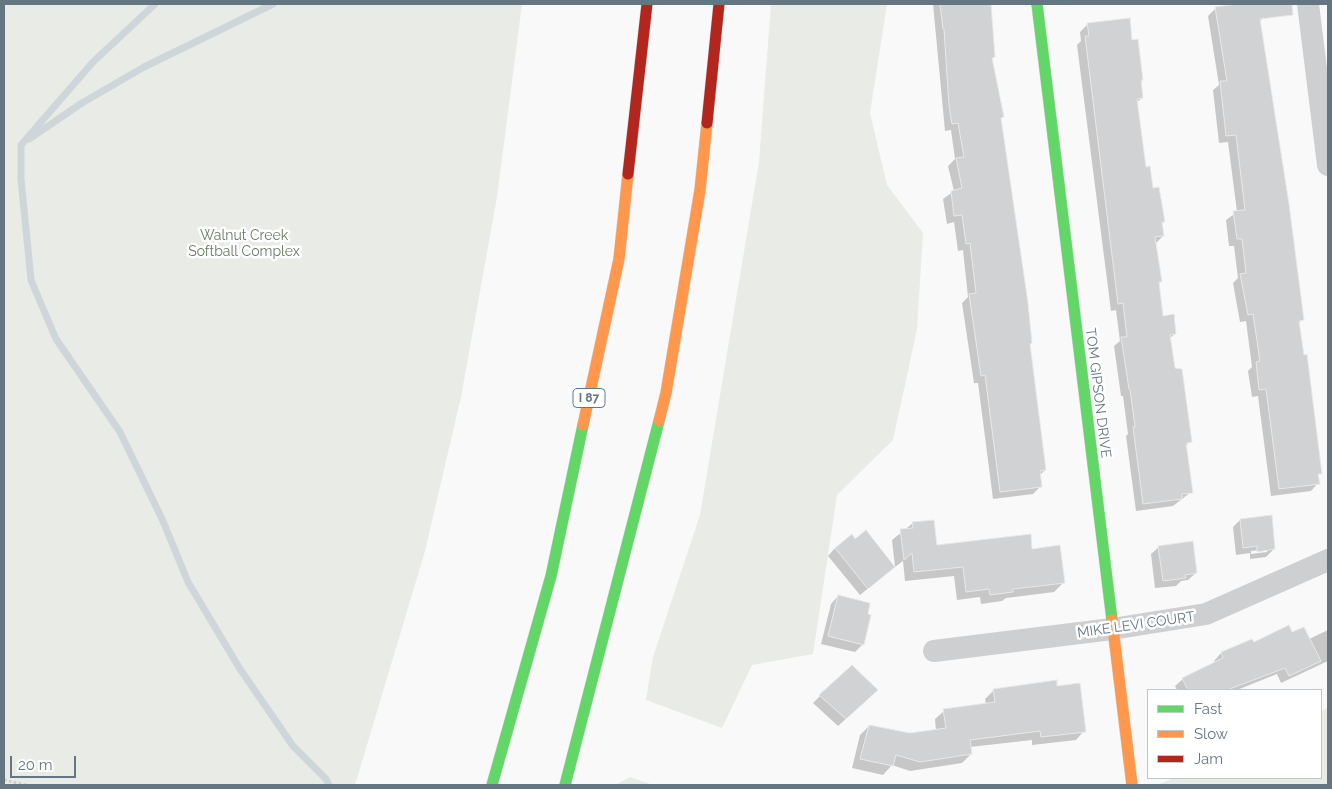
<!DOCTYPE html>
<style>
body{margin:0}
#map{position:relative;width:1332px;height:789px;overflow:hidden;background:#f9f9f9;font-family:Raleway,sans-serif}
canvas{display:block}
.frame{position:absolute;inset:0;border:5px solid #657683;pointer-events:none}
.legend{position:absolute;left:1147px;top:689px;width:175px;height:90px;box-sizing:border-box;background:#fff;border:1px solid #c1c8cd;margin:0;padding:6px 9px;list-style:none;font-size:15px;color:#657683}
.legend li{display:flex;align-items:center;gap:10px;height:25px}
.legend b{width:25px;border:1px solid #c1c8cd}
.scale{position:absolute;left:10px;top:756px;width:66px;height:22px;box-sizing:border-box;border:2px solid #657683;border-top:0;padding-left:6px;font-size:15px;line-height:18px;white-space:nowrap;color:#657683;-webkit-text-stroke:4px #fff;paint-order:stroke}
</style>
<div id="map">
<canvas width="1332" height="789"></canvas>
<div class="frame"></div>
<ul class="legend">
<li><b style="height:6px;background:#63d668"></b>Fast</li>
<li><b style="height:6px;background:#ff974d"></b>Slow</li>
<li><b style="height:6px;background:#b3261e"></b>Jam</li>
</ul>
<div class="scale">20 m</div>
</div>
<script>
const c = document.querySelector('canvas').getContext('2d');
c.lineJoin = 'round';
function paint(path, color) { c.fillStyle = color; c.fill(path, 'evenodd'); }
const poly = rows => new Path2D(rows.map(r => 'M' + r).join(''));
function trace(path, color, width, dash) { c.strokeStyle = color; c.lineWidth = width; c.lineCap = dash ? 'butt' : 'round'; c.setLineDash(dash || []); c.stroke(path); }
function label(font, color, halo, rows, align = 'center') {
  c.font = font + ' Raleway,sans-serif'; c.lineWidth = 5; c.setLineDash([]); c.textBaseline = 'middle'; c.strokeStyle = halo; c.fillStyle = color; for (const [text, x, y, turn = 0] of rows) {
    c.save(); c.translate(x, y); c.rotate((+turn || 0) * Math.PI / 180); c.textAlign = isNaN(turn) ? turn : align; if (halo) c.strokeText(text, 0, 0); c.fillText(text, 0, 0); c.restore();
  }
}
paint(poly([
 [4,4,522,4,497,197,461,397,425,551,355,785,4,785],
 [771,4,887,4,870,113,887,185,923,233,917,329,893,440,837,495,813,654,752,665,722,728,646,700,653,657,700,515,759,162],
 [1328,708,1328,785,1157,785,1174,778,1321,778,1321,711],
 [630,777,653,785,615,785]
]), '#e8ebe6');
paint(poly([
 [933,4,991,4,994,57,991,59,1002,117,1000,119,1045,470,1040,475,1041,486,1033,494,993,499,978,383,974,383,962,303,968,297,963,250,958,251,954,222,947,224,943,199,954,191,948,166,955,159,951,130,945,131],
 [1224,4,1261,4,1263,18,1259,23,1302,320,1298,324,1320,473,1317,476,1318,483,1311,491,1271,496,1258,396,1252,397,1248,371,1252,367,1246,321,1240,322,1233,283,1238,278,1234,246,1229,246,1226,220,1237,212,1228,142,1219,143,1213,90,1219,85,1208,16,1216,8,1225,7],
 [1088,24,1131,41,1142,80,1142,98,1136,103,1145,168,1164,222,1161,224,1163,236,1155,244,1161,281,1158,284,1162,317,1175,334,1169,339,1174,369,1190,441,1185,447,1191,492,1173,506,1136,511,1126,436,1128,434,1123,396,1121,396,1114,346,1120,341,1116,310,1111,311,1077,45,1081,41,1080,32],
 [1240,520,1274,549,1266,557,1250,559,1250,553,1236,555,1233,527],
 [1267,549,1267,552,1251,554,1251,551],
 [913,523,935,547,1031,550,1064,582,1054,592,1006,598,1002,601,981,604,980,597,957,600,954,576,905,581,903,561,895,567,892,540],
 [855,540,886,574,860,595,828,556,835,548],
 [1159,547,1196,573,1188,580,1181,581,1176,586,1155,588,1151,554],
 [838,596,863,644,855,652,821,644,831,604],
 [1328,630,1328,661,1281,683,1277,674,1237,690,1177,690,1175,686,1183,679,1215,663,1214,661,1221,653,1291,633,1309,639],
 [1056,687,1084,731,1076,740,1032,745,1032,740,970,747,971,754,962,763,910,771,892,765,883,775,852,768,860,735,869,726,910,734,936,731,935,719,944,711,986,705,985,699,994,690],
 [820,696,869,698,838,726,813,703]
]), '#0003');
trace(poly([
 [155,4,93,62,21,145,21,179,31,280,56,339,120,432,163,521,188,582,240,669,293,746,326,779,329,785],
 [29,139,82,103,144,67,273,4]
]), '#ced6d9', 7);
const building = poly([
 [940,4,991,4,995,57,992,58,1004,117,1001,118,1028,303,1032,343,1030,344,1046,470,1040,471,1042,487,1000,492,985,375,981,376,969,294,976,293,970,243,966,244,962,215,954,216,951,191,962,188,956,158,964,157,958,123,952,124,949,106,944,29,943,29,940,4],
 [1239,4,1292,4,1293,15,1260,19,1289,204,1304,320,1299,321,1304,355,1307,354,1322,474,1318,474,1320,484,1279,489,1266,389,1259,390,1256,362,1260,361,1253,314,1248,315,1240,274,1246,273,1242,239,1237,239,1233,211,1245,210,1236,135,1226,136,1220,81,1227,81,1215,7,1239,4],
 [1130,18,1132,40,1138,39,1143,80,1141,80,1143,98,1137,99,1146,167,1150,166,1153,188,1159,187,1165,222,1162,222,1164,236,1155,237,1162,282,1159,282,1163,316,1174,314,1176,334,1170,335,1175,368,1182,369,1192,442,1186,443,1193,493,1182,494,1182,499,1143,504,1133,427,1135,427,1130,389,1129,389,1121,337,1127,337,1123,303,1118,304,1085,36,1089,36,1087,23,1130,18],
 [1272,515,1275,549,1257,552,1257,546,1243,548,1240,519,1272,515],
 [934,520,937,545,1031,534,1032,549,1060,545,1065,583,1013,589,1013,592,990,595,989,589,966,592,963,567,914,572,912,553,904,560,900,529,913,528,912,522,934,520],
 [866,530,895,567,868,589,835,548,852,534,855,539,866,530],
 [1193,541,1197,573,1185,575,1186,578,1163,581,1158,546,1193,541],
 [838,595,870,603,868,614,871,615,864,645,828,636,838,595],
 [1289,625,1292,632,1304,627,1321,661,1289,676,1285,668,1227,690,1188,690,1182,678,1223,658,1221,652,1252,639,1254,642,1289,625],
 [852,665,878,690,846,719,819,695,852,665],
 [1057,680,1057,686,1080,683,1086,732,1041,737,1040,731,970,740,972,754,920,762,896,755,893,766,860,759,869,725,910,733,946,728,943,709,995,702,993,689,1057,680]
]);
paint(building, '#d0d2d3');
trace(building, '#e8e8e8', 1);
const fast = poly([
 [1037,4,1112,620],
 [492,785,551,576,583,425],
 [565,785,659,421]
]);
const slow = poly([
 [659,421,666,393,700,190,707,123],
 [583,425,619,259,628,174],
 [1112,620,1132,785]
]);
const jam = poly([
 [707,123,719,4],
 [628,174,647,4]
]);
trace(fast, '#d5d6d7', 12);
trace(slow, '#d5d6d7', 12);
trace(jam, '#d5d6d7', 12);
trace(poly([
 [4,780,26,785]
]), '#cbcccd', 3, [2.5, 2.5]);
trace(poly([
 [1308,4,1328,165],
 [934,651,1112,629,1206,614,1328,560]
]), '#cecfd0', 22);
trace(fast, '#63d668', 11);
trace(slow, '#ff974d', 11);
trace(jam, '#b3261e', 11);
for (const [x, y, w] of [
 [589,398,32]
]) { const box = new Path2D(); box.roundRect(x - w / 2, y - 9.5, w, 19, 4); c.fillStyle = '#fff'; c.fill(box); trace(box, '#657683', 1); }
label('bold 12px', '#657683', null, [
 ["I 87",589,398]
]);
label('14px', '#687a64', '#fff', [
 ["Walnut Creek",244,236],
 ["Softball Complex",244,252]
]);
label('14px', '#657683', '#fff', [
 ["TOM GIPSON DRIVE",1098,393,83],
 ["MIKE LEVI COURT",1136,625,-8]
]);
</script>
